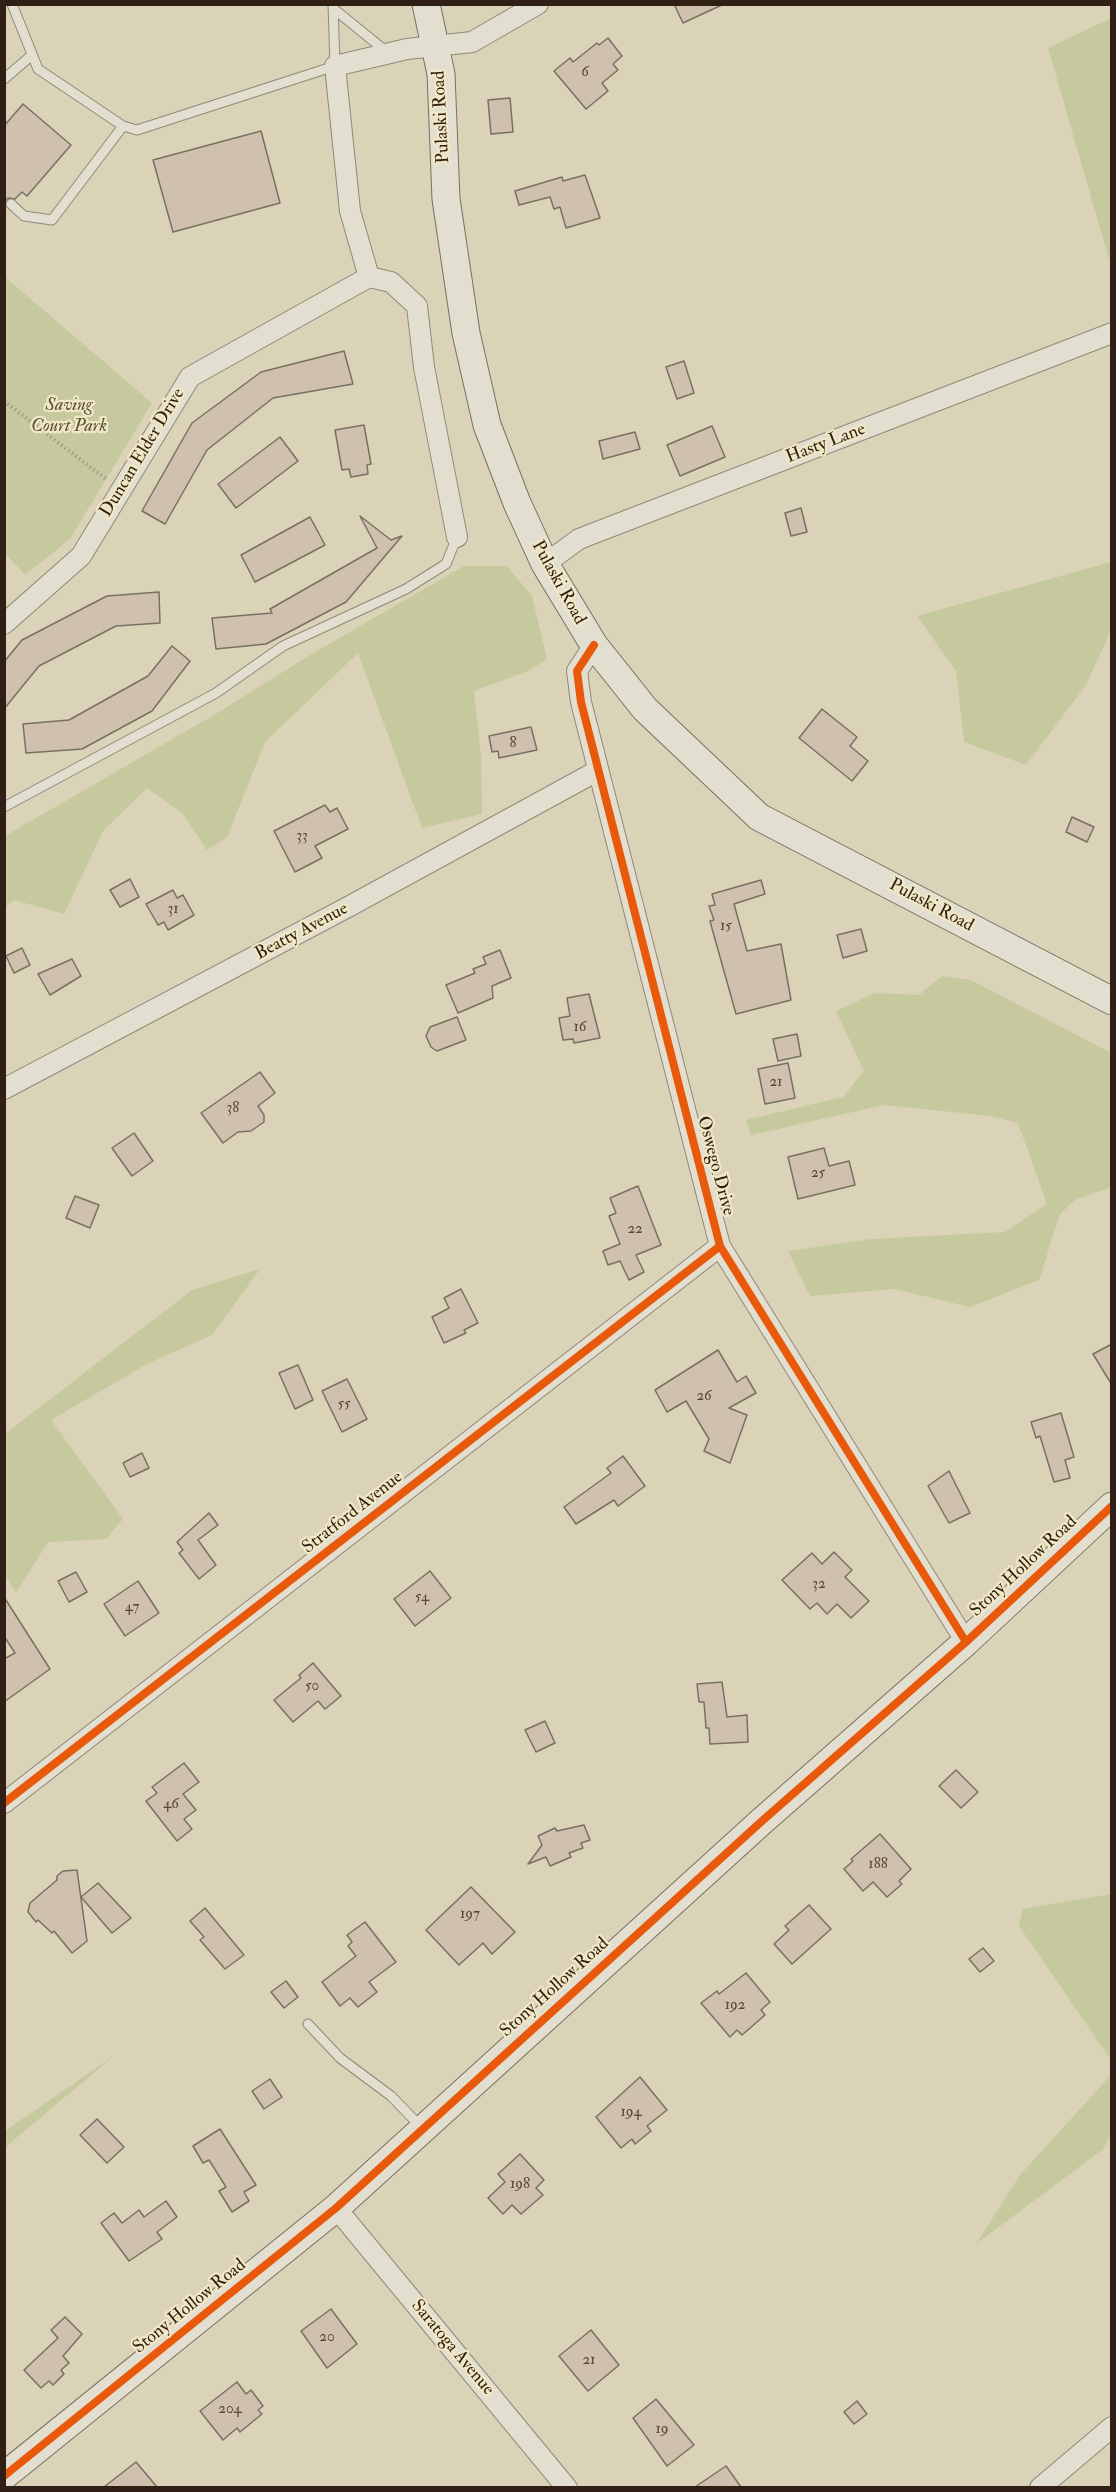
<!DOCTYPE html>
<style>
body{margin:0}
#map{position:relative;width:1116px;height:2492px;overflow:hidden;background:#dad3b7;font-family:"IM FELL Double Pica",serif}
canvas{display:block}
.frame{position:absolute;inset:0;border:6px solid #301f14;pointer-events:none}
</style>
<div id="map">
<canvas width="1116" height="2492"></canvas>
<div class="frame"></div>
</div>
<script>
const c = document.querySelector('canvas').getContext('2d');
c.lineJoin = 'round';
function paint(path, color) { c.fillStyle = color; c.fill(path, 'evenodd'); }
const poly = rows => new Path2D(rows.map(r => 'M' + r).join(''));
function trace(path, color, width, dash) { c.strokeStyle = color; c.lineWidth = width; c.lineCap = dash ? 'butt' : 'round'; c.setLineDash(dash || []); c.stroke(path); }
function label(font, color, halo, rows, align = 'center') {
  c.font = font + ' "IM FELL Double Pica",serif'; c.lineWidth = 4.5; c.setLineDash([]); c.textBaseline = 'middle'; c.strokeStyle = halo; c.fillStyle = color; for (const [text, x, y, turn = 0] of rows) {
    c.save(); c.translate(x, y); c.rotate((+turn || 0) * Math.PI / 180); c.textAlign = isNaN(turn) ? turn : align; if (halo) c.strokeText(text, 0, 0); c.fillText(text, 0, 0); c.restore();
  }
}
paint(poly([
 [1111,18,1111,266,1048,48],
 [5,277,152,403,70,539,25,575,5,553],
 [1111,562,1111,630,1086,685,1026,765,964,742,956,671,917,616],
 [464,566,507,566,532,596,547,659,528,671,474,691,481,755,482,814,422,828,358,653,265,742,227,837,207,850,183,814,147,788,103,831,64,914,14,900,5,907,5,836,214,715,310,655],
 [942,976,971,980,1111,1053,1111,1187,1075,1200,1060,1214,1039,1280,970,1307,894,1289,810,1296,788,1251,871,1239,1005,1232,1047,1204,1018,1123,990,1116,884,1105,751,1135,746,1120,843,1097,864,1071,836,1011,875,993,919,995],
 [260,1269,212,1335,147,1364,51,1420,123,1519,106,1539,48,1542,16,1593,5,1575,5,1434,192,1290],
 [1111,1894,1112,1894,1111,2060,1019,1926,1023,1909],
 [115,2055,9,2144,5,2149,5,2131],
 [1111,2075,1111,2135,1103,2149,976,2244,1020,2175]
]), '#c6c99e');
const building = poly([
 [674,4,724,4,683,23,674,4],
 [608,38,622,56,613,64,618,70,602,83,608,91,586,109,554,71,570,58,573,62,597,43,599,45,608,38],
 [510,98,513,132,491,134,488,100,510,98],
 [23,104,71,145,27,196,22,192,15,199,8,198,4,202,4,126,23,104],
 [261,131,280,203,173,232,153,160,261,131],
 [585,175,600,218,566,228,560,207,554,209,550,197,519,205,515,191,562,177,563,181,585,175],
 [344,351,353,384,273,398,207,450,165,524,142,511,192,423,261,372,344,351],
 [684,361,694,393,677,399,666,367,684,361],
 [364,425,371,464,367,465,368,474,351,477,349,469,342,470,335,430,364,425],
 [712,426,725,457,680,476,667,445,712,426],
 [635,432,640,449,603,459,599,441,635,432],
 [280,437,298,461,236,508,218,484,280,437],
 [801,508,807,532,791,536,785,513,801,508],
 [360,516,391,540,402,536,346,602,266,644,216,649,212,618,272,613,270,609,377,548,360,516],
 [310,517,325,545,255,582,241,555,310,517],
 [159,592,160,623,116,626,39,666,4,709,4,662,22,640,107,596,159,592],
 [172,646,190,661,152,711,82,749,26,753,23,724,69,720,148,676,172,646],
 [822,709,857,737,850,746,868,761,852,781,799,738,822,709],
 [531,727,537,750,499,758,498,751,492,752,489,736,531,727],
 [325,805,330,812,337,808,348,829,315,846,322,858,295,872,274,831,325,805],
 [1072,817,1094,827,1087,842,1066,832,1072,817],
 [130,879,139,897,120,907,110,890,130,879],
 [761,880,765,894,734,904,747,951,781,944,791,1000,736,1014,713,932,710,921,714,920,709,906,715,905,712,894,761,880],
 [173,890,177,898,183,895,194,915,168,930,164,922,158,925,146,904,173,890],
 [861,929,867,951,843,958,837,935,861,929],
 [22,948,30,965,14,973,6,956,22,948],
 [500,950,511,978,492,986,493,998,458,1013,446,985,475,973,473,969,486,964,483,957,500,950],
 [72,959,81,976,50,995,38,974,72,959],
 [589,994,600,1038,574,1043,573,1039,563,1040,559,1018,570,1016,567,998,589,994],
 [457,1017,466,1040,437,1051,431,1047,426,1036,430,1027,457,1017],
 [797,1034,801,1056,778,1061,773,1039,797,1034],
 [788,1063,795,1098,765,1104,758,1069,788,1063],
 [260,1072,275,1093,258,1106,264,1115,264,1122,251,1131,238,1132,223,1143,201,1113,260,1072],
 [134,1133,153,1161,132,1176,112,1148,134,1133],
 [824,1148,829,1166,849,1161,855,1185,798,1199,788,1157,824,1148],
 [638,1186,661,1245,636,1255,644,1272,629,1280,620,1261,608,1265,603,1251,620,1244,609,1216,616,1213,610,1198,638,1186],
 [75,1196,99,1205,90,1228,66,1218,75,1196],
 [461,1289,478,1323,464,1330,466,1333,444,1343,432,1317,449,1308,444,1298,461,1289],
 [1112,1344,1112,1385,1093,1354,1112,1344],
 [718,1350,737,1382,746,1376,756,1393,729,1408,747,1415,730,1463,704,1451,709,1439,686,1401,667,1412,655,1390,718,1350],
 [298,1365,313,1400,295,1409,279,1373,298,1365],
 [347,1379,367,1419,342,1432,322,1391,347,1379],
 [1061,1413,1074,1457,1065,1460,1070,1478,1054,1482,1040,1436,1036,1438,1031,1422,1061,1413],
 [142,1453,149,1468,130,1477,123,1463,142,1453],
 [623,1456,645,1486,618,1506,614,1500,576,1524,564,1507,611,1473,607,1468,623,1456],
 [949,1471,970,1513,949,1523,928,1486,949,1471],
 [209,1513,218,1525,198,1540,216,1565,199,1579,179,1553,183,1550,177,1542,209,1513],
 [834,1552,852,1570,845,1577,869,1601,851,1618,837,1604,827,1614,817,1603,810,1609,782,1580,812,1553,822,1564,834,1552],
 [430,1571,451,1598,415,1626,394,1599,430,1571],
 [76,1572,87,1592,69,1602,58,1581,76,1572],
 [138,1581,159,1613,125,1636,104,1604,138,1581],
 [4,1597,50,1669,4,1702,4,1659,15,1653,4,1636,4,1597],
 [313,1663,341,1696,325,1709,318,1701,293,1722,274,1700,301,1678,299,1675,313,1663],
 [722,1682,727,1717,747,1715,748,1742,710,1744,709,1728,706,1728,704,1702,699,1702,697,1684,722,1682],
 [545,1721,555,1743,536,1752,525,1730,545,1721],
 [184,1763,199,1782,183,1794,196,1810,184,1819,192,1829,177,1841,146,1801,157,1793,152,1787,184,1763],
 [956,1770,978,1792,961,1808,939,1786,956,1770],
 [584,1825,590,1840,581,1843,583,1848,569,1853,571,1857,550,1866,546,1857,528,1864,542,1845,538,1836,555,1828,557,1831,584,1825],
 [880,1834,911,1869,899,1881,902,1884,887,1897,873,1882,863,1891,844,1869,853,1861,851,1859,880,1834],
 [77,1870,87,1941,72,1953,54,1931,52,1933,38,1920,36,1922,28,1912,30,1903,57,1880,57,1876,63,1871,77,1870],
 [98,1883,131,1918,112,1933,81,1897,98,1883],
 [471,1887,515,1932,492,1954,483,1943,459,1965,426,1930,471,1887],
 [809,1905,831,1929,792,1964,774,1944,789,1930,785,1926,809,1905],
 [205,1908,244,1955,225,1969,200,1940,204,1937,190,1921,205,1908],
 [365,1922,396,1962,369,1982,377,1992,358,2007,350,1998,340,2006,322,1982,356,1956,348,1946,352,1942,347,1935,365,1922],
 [983,1948,994,1961,980,1972,969,1959,983,1948],
 [746,1973,770,2002,761,2010,765,2015,742,2035,737,2030,730,2037,701,2003,717,1991,719,1994,746,1973],
 [286,1981,298,1997,284,2008,271,1992,286,1981],
 [640,2077,667,2110,647,2126,651,2131,635,2144,632,2139,621,2148,596,2117,640,2077],
 [270,2079,282,2097,264,2109,252,2091,270,2079],
 [97,2119,124,2147,107,2163,80,2135,97,2119],
 [220,2129,256,2185,244,2192,249,2201,232,2212,219,2191,226,2187,209,2160,203,2163,193,2146,220,2129],
 [520,2154,544,2180,536,2188,543,2195,521,2214,512,2205,503,2214,488,2198,505,2182,498,2174,520,2154],
 [166,2201,177,2217,157,2232,162,2239,129,2261,101,2223,114,2213,122,2223,139,2210,144,2217,166,2201],
 [331,2309,357,2344,327,2368,301,2331,331,2309],
 [65,2317,82,2334,63,2356,69,2363,61,2370,64,2374,53,2385,49,2381,41,2388,24,2370,58,2338,51,2330,65,2317],
 [591,2330,619,2365,588,2391,559,2356,591,2330],
 [237,2382,246,2394,251,2390,263,2406,258,2410,262,2414,240,2432,237,2428,223,2440,200,2411,237,2382],
 [656,2399,694,2445,667,2466,633,2418,656,2399],
 [857,2401,867,2414,854,2424,844,2412,857,2401],
 [136,2462,157,2487,104,2487,136,2462],
 [726,2466,741,2487,695,2487,726,2466]
]);
paint(building, '#d0c0ae');
trace(building, '#787162', 1.5);
const lane = poly([
 [12,4,38,69,123,126,137,130,335,66,333,4],
 [334,9,388,53],
 [4,79,32,55],
 [11,204,24,216,52,220,123,126],
 [4,807,216,693,283,646,406,589,446,564,457,537],
 [308,2024,340,2058,391,2096,421,2127]
]);
const street = poly([
 [457,537,424,367,417,306,391,282,369,277,350,211,335,66,407,49,472,42,538,4],
 [545,564,579,539,1112,333],
 [4,624,81,556,190,377,369,277],
 [594,645,577,671,581,702,720,1246,966,1642],
 [4,1089,348,907,597,771],
 [4,1803,720,1246],
 [336,2208,567,2488],
 [1040,2488,1112,2427]
]);
const secondary = poly([
 [426,4,441,74,446,199,466,333,487,425,517,503,545,564,594,645,645,709,759,817,1112,1001],
 [4,2476,336,2208,762,1821,966,1642,1112,1506]
]);
trace(lane, '#8f8978', 11);
trace(street, '#8f8978', 22);
trace(secondary, '#787162', 29);
trace(poly([
 [4,401,106,479]
]), '#a29d92', 4, [1.5, 3]);
trace(lane, '#e2ded0', 9);
trace(street, '#e2ded0', 20);
trace(secondary, '#e2ded0', 27);
trace(poly([
 [594,645,577,671,581,702,720,1246,966,1642],
 [4,1803,720,1246],
 [4,2476,336,2208,762,1821,966,1642,1112,1506]
]), '#e8590c', 8);
label('15px', '#58473a', null, [
 ["6",585,73],
 ["8",513,744],
 ["33",302,837],
 ["31",173,910],
 ["15",726,927],
 ["16",580,1028],
 ["21",776,1083],
 ["38",233,1109],
 ["25",818,1174],
 ["22",635,1230],
 ["26",704,1397],
 ["55",344,1405],
 ["32",819,1585],
 ["54",422,1598],
 ["47",132,1608],
 ["50",312,1687],
 ["46",171,1805],
 ["188",878,1865],
 ["197",470,1915],
 ["192",735,2006],
 ["194",631,2113],
 ["198",520,2185],
 ["20",327,2338],
 ["21",589,2361],
 ["204",230,2410],
 ["19",662,2430]
]);
label('18px', '#301f14', '#f1e8c6', [
 ["Pulaski Road",442,117,-93],
 ["Hasty Lane",826,444,-21],
 ["Duncan Elder Drive",143,453,-59],
 ["Pulaski Road",558,583,61],
 ["Pulaski Road",931,906,28],
 ["Beatty Avenue",302,932,-28],
 ["Oswego Drive",715,1166,75],
 ["Stratford Avenue",353,1513,-38],
 ["Stony Hollow Road",1024,1567,-43],
 ["Stony Hollow Road",555,1988,-42],
 ["Stony Hollow Road",190,2307,-39],
 ["Saratoga Avenue",452,2348,50]
]);
label('italic 18px', '#584f37', '#f1e8c6', [
 ["Saving",69,406],
 ["Court Park",69,427]
]);
</script>
